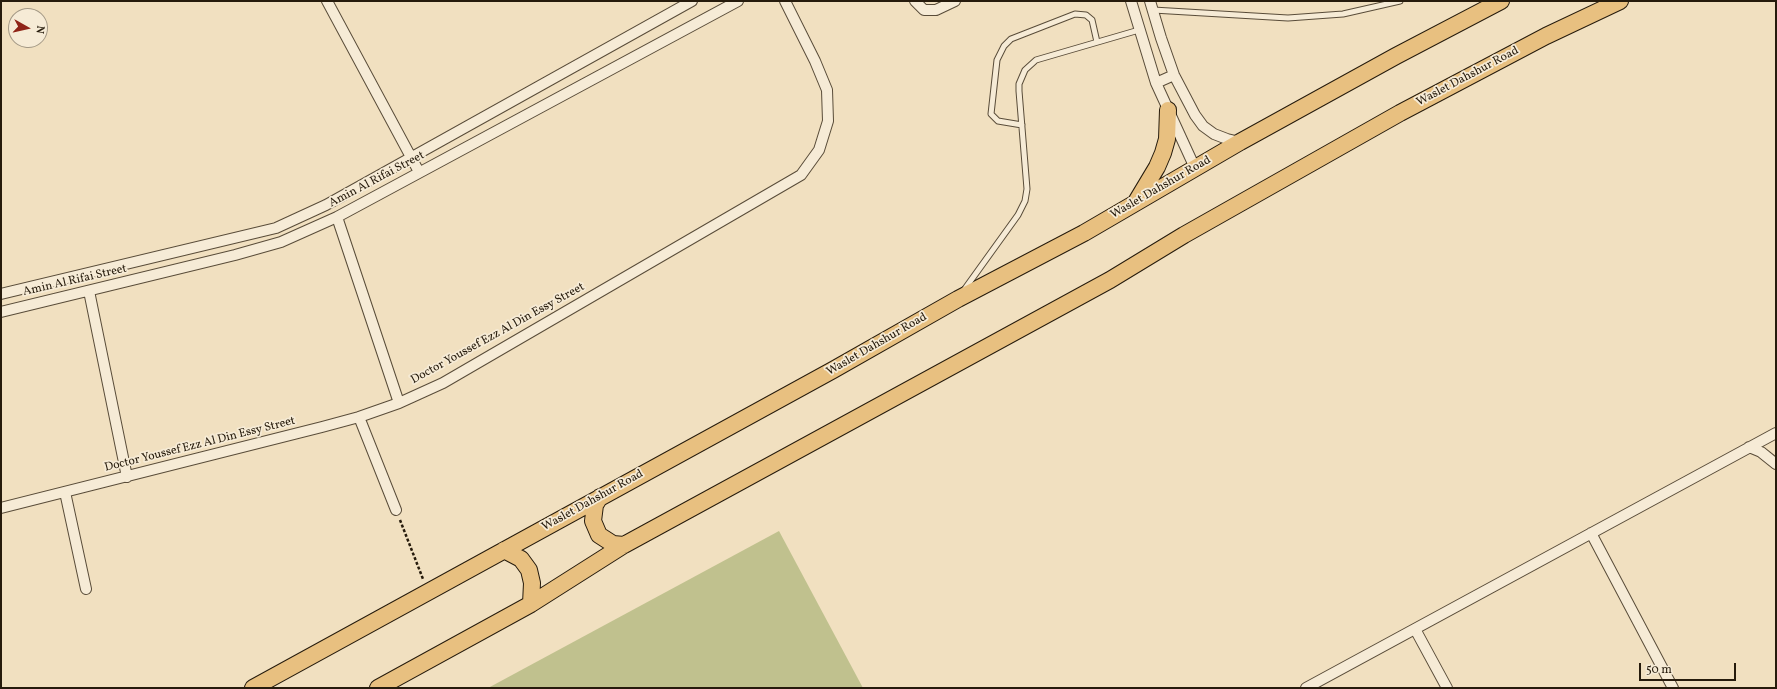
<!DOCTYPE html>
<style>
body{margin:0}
#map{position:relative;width:1777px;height:689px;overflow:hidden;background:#f1e0c0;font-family:Vollkorn,serif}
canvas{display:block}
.frame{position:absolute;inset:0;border:2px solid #261b0c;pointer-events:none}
.north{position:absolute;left:8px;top:8px;width:40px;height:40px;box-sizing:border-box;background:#f6ebd6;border:1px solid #a39885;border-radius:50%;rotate:98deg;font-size:11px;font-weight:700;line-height:16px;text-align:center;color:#261b0c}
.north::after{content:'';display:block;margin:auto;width:14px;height:18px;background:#8f2418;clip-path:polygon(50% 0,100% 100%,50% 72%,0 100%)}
.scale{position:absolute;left:1639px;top:663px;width:97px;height:18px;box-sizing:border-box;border:2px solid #261b0c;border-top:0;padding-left:5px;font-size:12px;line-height:14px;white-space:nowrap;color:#261b0c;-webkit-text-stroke:3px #f6ebd6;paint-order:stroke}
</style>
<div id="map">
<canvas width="1777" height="689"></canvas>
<div class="frame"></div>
<div class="north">N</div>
<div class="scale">50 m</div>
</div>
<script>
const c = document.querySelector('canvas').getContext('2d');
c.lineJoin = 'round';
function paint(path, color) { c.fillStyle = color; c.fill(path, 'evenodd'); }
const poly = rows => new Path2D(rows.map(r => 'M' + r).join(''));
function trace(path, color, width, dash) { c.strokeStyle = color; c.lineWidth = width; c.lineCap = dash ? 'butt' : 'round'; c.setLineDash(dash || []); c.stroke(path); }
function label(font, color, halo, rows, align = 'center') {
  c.font = font + ' Vollkorn,serif'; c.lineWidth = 3.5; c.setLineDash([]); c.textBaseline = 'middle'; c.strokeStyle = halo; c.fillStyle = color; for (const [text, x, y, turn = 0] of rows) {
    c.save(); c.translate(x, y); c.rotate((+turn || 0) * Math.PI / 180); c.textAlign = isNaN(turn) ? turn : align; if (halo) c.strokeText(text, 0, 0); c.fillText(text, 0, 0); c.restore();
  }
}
paint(poly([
 [779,531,863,688,488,688]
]), '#c0c18e');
const service = poly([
 [1153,10,1288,18,1343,14,1400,1],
 [1022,125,998,121,991,114,997,60,1004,46,1011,39,1075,14,1086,15,1092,20,1097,42],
 [964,290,1018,215,1025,201,1027,189,1019,91,1019,84,1025,70,1036,60,1139,30]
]);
const minor = poly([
 [327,1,419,172],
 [915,1,924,10,936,10,955,1],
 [1131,1,1156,83,1195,168],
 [1150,1,1161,38,1174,75,1195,115,1203,126,1214,134,1227,139,1240,142],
 [1156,83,1174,75],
 [337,217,399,403],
 [89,291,127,477],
 [1,294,276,228,326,205,692,1],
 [1,312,235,255,281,242,337,217,738,1],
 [359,417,396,510],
 [1749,447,1761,452,1776,464],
 [65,492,86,589],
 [1,508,322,427,359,417,399,403,443,383,801,175,819,150,828,121,827,90,815,61,785,1],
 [1591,533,1673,688],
 [1415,629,1447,688],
 [1306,688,1776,433]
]);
const primary = poly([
 [1136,202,1157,167,1163,153,1167,139,1168,110],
 [600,497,595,505,593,521,599,535,613,544,624,545],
 [504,550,521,559,529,570,532,583,531,604],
 [253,688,833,370,958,299,1084,233,1240,142,1396,56,1501,1],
 [378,688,531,604,624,545,1110,280,1184,235,1400,113,1546,36,1620,1]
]);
trace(service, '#594c39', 7);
trace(minor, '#594c39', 12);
trace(primary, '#261b0c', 18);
trace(poly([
 [400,520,423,579]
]), '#261b0c', 2.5, [3, 2]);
trace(service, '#f6ebd6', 5);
trace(minor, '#f6ebd6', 10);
trace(primary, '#e8c080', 16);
label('12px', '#261b0c', '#f6ebd6', [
 ["Waslet Dahshur Road",1468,77,-28],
 ["Amin Al Rifai Street",377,180,-28],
 ["Waslet Dahshur Road",1161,188,-30],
 ["Amin Al Rifai Street",75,281,-13],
 ["Doctor Youssef Ezz Al Din Essy Street",498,334,-29],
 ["Waslet Dahshur Road",877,345,-30],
 ["Doctor Youssef Ezz Al Din Essy Street",200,445,-14],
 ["Waslet Dahshur Road",593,501,-29]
]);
</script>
